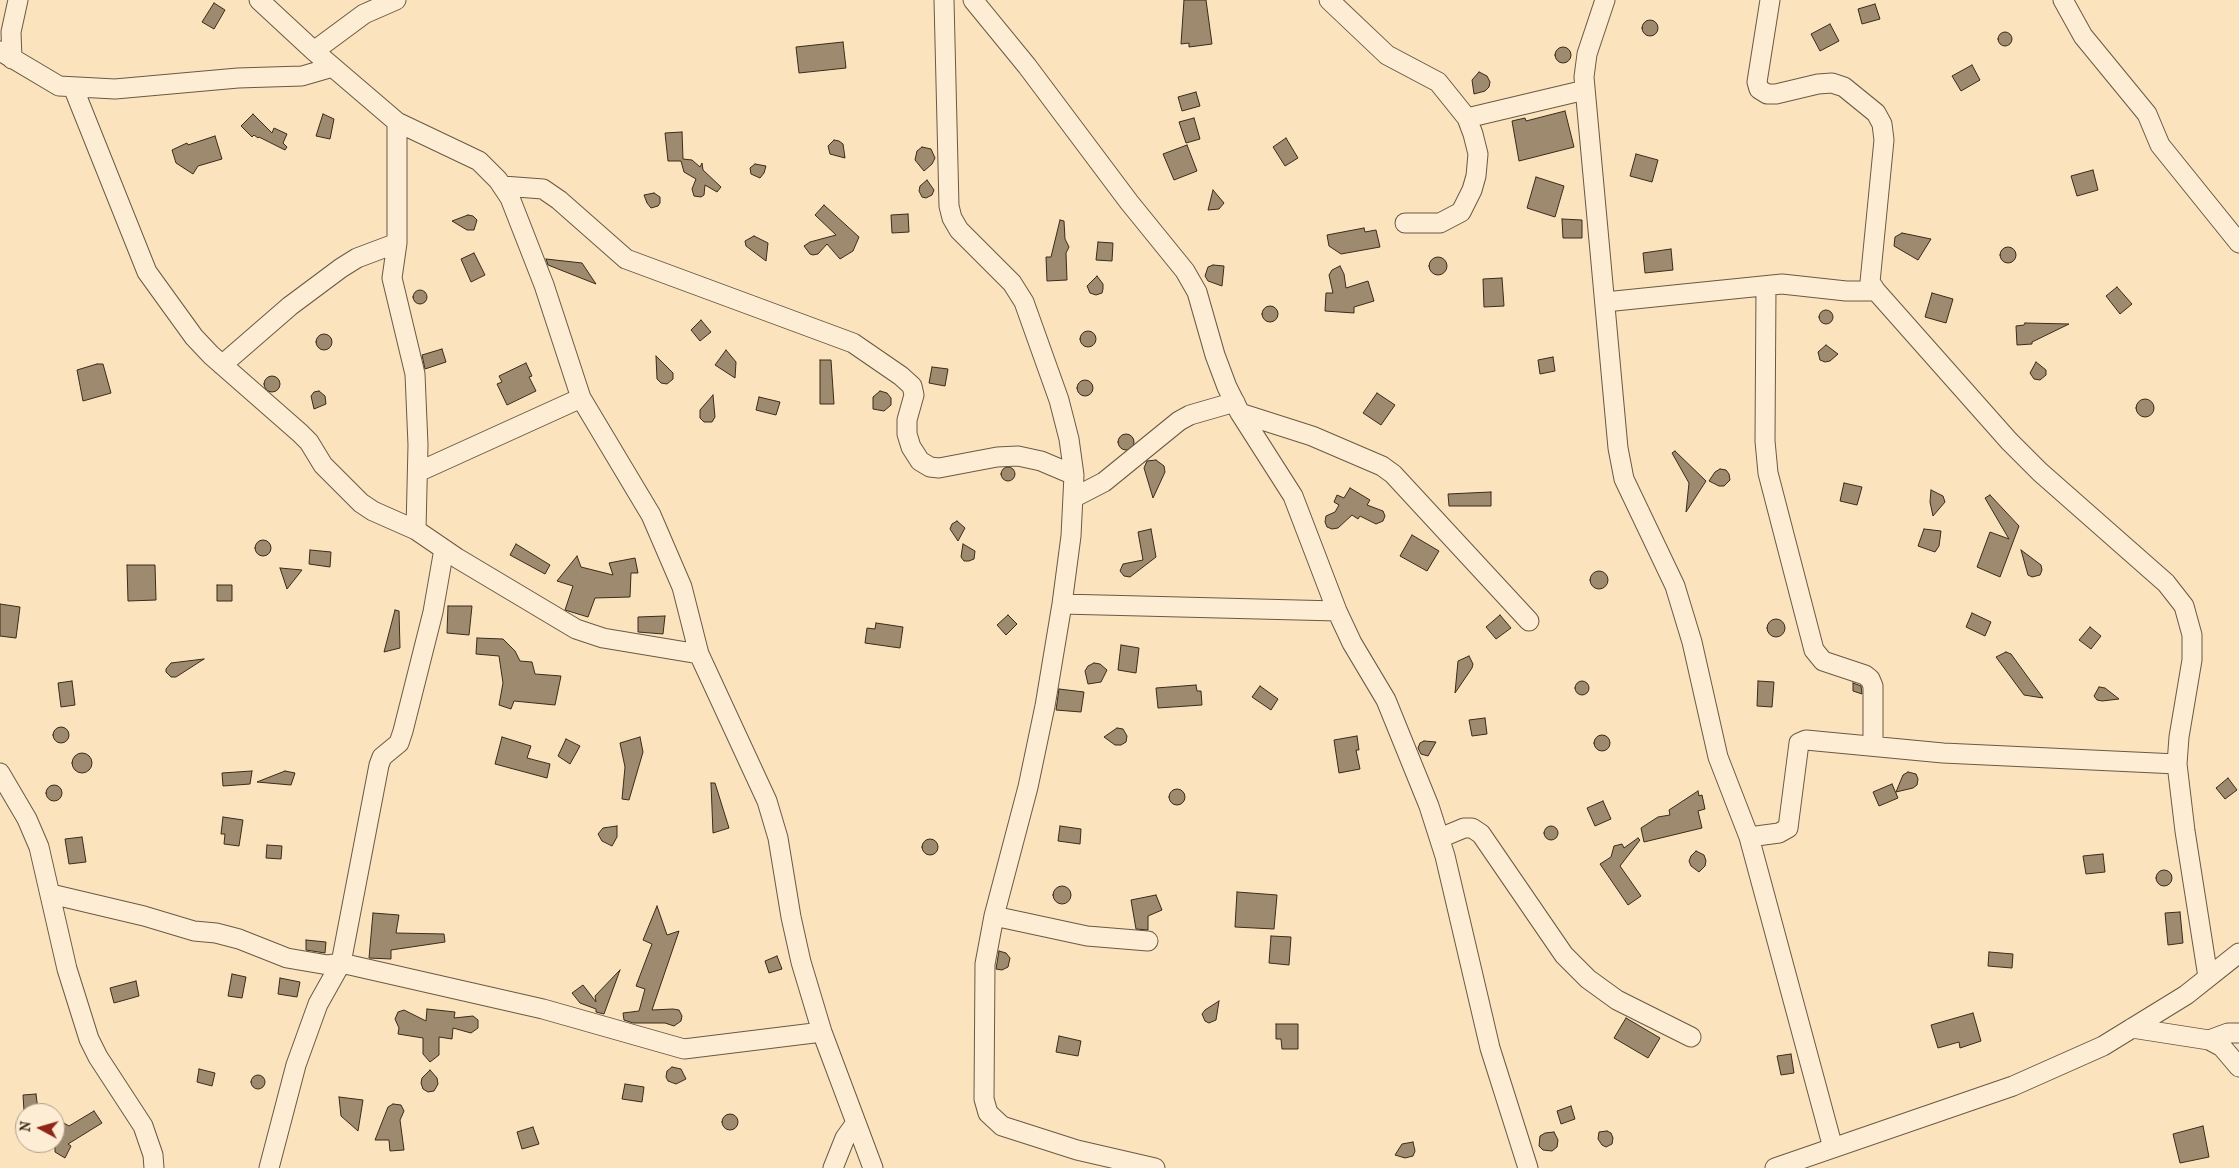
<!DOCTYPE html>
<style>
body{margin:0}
#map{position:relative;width:2239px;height:1168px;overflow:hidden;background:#fbe3bd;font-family:"IM FELL French Canon",serif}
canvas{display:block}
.north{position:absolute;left:15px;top:1103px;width:50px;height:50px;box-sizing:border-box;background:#fcedd4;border:1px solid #ae9f8a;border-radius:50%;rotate:276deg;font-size:14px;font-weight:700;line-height:20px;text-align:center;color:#3a2b1b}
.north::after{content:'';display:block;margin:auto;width:18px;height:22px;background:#8f2418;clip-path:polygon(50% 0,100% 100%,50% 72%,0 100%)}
</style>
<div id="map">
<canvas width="2239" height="1168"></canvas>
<div class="north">N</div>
</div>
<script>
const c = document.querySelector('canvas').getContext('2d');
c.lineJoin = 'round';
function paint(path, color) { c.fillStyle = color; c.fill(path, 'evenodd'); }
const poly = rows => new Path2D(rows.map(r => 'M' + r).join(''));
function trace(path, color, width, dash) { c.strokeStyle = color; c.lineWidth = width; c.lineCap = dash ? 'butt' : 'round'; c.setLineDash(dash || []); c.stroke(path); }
const building = poly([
 [1184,0,1206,0,1212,44,1189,47,1189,43,1181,44,1184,0],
 [214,3,225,10,214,29,202,22,214,3],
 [1875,4,1880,19,1862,24,1858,9,1875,4],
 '1642 28a8 8 0 1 1 16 0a8 8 0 1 1-16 0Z',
 [1830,24,1839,41,1820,51,1811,34,1830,24],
 '1998 39a7 7 0 1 1 14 0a7 7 0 1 1-14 0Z',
 [843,42,846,68,799,73,796,47,843,42],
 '1555 55a8 8 0 1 1 16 0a8 8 0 1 1-16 0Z',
 [1972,65,1980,80,1961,91,1952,76,1972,65],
 [1479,72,1487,76,1490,82,1489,87,1485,91,1474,94,1472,80,1479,72],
 [1196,92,1200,106,1182,111,1178,97,1196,92],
 [1565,111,1574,147,1519,161,1512,121,1525,118,1526,121,1565,111],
 [253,114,272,133,274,128,287,134,283,143,287,147,285,150,259,137,258,138,254,135,252,137,241,126,253,114],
 [323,114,334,119,330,139,316,136,323,114],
 [1194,118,1200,139,1186,143,1179,122,1194,118],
 [682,132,683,159,692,160,700,167,702,163,703,170,721,187,717,192,705,185,704,195,701,197,694,196,692,189,696,179,684,172,681,161,668,161,665,133,682,132],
 [215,136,222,159,198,166,193,174,176,163,172,150,187,143,188,145,215,136],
 [1286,138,1298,158,1285,166,1273,147,1286,138],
 [834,140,839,141,843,144,845,158,830,154,828,146,834,140],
 [1187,145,1197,171,1174,180,1163,154,1187,145],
 [922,147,931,149,935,158,932,164,924,171,915,160,917,151,922,147],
 [1636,154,1658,160,1652,182,1630,176,1636,154],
 [755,164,766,166,764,173,760,178,751,174,750,168,755,164],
 [2093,170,2098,190,2077,196,2071,176,2093,170],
 [1536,177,1564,186,1555,217,1527,208,1536,177],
 [927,180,934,190,932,195,926,198,922,197,919,191,920,186,927,180],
 [1213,190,1224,203,1219,209,1208,210,1213,190],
 [654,193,660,197,660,203,658,206,651,208,647,203,644,195,654,193],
 [824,205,859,237,853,251,840,259,827,244,818,254,813,255,810,254,804,246,810,242,836,235,815,215,824,205],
 [908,214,909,232,892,233,891,215,908,214],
 [468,215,473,216,477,220,474,230,467,230,452,221,468,215],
 [1562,219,1582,220,1582,238,1563,238,1562,219],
 [1060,220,1064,221,1065,239,1069,247,1066,253,1067,280,1047,281,1046,257,1051,257,1060,220],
 [1364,228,1365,232,1376,230,1380,247,1341,254,1329,246,1327,235,1364,228],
 [1902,233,1931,239,1918,260,1894,246,1895,237,1902,233],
 [754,236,768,243,766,261,746,246,745,241,754,236],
 [1098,242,1113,243,1112,261,1096,260,1098,242],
 '2000 255a8 8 0 1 1 16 0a8 8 0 1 1-16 0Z',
 [1671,249,1673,270,1645,273,1643,253,1671,249],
 [474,253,485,275,471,282,461,259,474,253],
 '1429 266a9 9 0 1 1 18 0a9 9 0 1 1-18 0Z',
 [546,259,582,263,596,284,548,265,546,259],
 [1213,265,1224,266,1222,286,1208,281,1205,276,1208,267,1213,265],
 [1340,266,1344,274,1346,288,1368,281,1374,301,1354,307,1354,313,1325,311,1326,293,1333,293,1329,275,1332,270,1340,266],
 [1097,276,1103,284,1103,289,1102,293,1096,295,1090,293,1087,286,1097,276],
 [1502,278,1504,306,1484,307,1483,279,1502,278],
 [2117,287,2132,304,2120,314,2106,296,2117,287],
 '413 297a7 7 0 1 1 14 0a7 7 0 1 1-14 0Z',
 [1932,293,1953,299,1946,323,1925,317,1932,293],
 '1262 314a8 8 0 1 1 16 0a8 8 0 1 1-16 0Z',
 '1819 317a7 7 0 1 1 14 0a7 7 0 1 1-14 0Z',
 [701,320,711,332,700,341,691,330,701,320],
 [2025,323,2069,324,2032,342,2032,344,2017,345,2016,326,2024,325,2025,323],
 '1080 339a8 8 0 1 1 16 0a8 8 0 1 1-16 0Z',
 '316 342a8 8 0 1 1 16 0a8 8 0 1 1-16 0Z',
 [1826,345,1838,354,1830,361,1825,362,1820,360,1818,352,1826,345],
 [442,349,446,362,425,369,422,355,442,349],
 [726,350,736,362,735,378,715,365,726,350],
 [656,356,673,373,673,379,667,384,661,383,657,379,656,356],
 [1553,357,1555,371,1540,374,1538,360,1553,357],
 [820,360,831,360,834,404,820,404,820,360],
 [2036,362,2046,370,2046,375,2040,380,2034,379,2030,373,2036,362],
 [526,363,532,376,529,377,536,391,507,405,497,384,502,382,499,376,526,363],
 [97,364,103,364,111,393,83,401,77,370,97,364],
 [932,367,948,369,945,386,929,383,932,367],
 '264 384a8 8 0 1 1 16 0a8 8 0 1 1-16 0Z',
 '1077 388a8 8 0 1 1 16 0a8 8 0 1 1-16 0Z',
 [319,391,325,396,326,404,314,409,311,396,314,392,319,391],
 [880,391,887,393,891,398,891,405,884,411,873,409,873,397,880,391],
 [1377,393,1395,405,1381,425,1363,413,1377,393],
 [713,395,715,417,712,422,704,422,700,418,700,410,713,395],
 [759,397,780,402,776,415,756,410,759,397],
 '2136 408a9 9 0 1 1 18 0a9 9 0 1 1-18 0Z',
 '1118 442a8 8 0 1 1 16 0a8 8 0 1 1-16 0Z',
 [1675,451,1706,481,1686,512,1689,483,1672,453,1675,451],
 [1156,460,1164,466,1165,472,1153,498,1144,468,1147,461,1156,460],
 '1001 474a7 7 0 1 1 14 0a7 7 0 1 1-14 0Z',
 [1720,469,1726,470,1729,474,1730,480,1724,486,1719,486,1709,481,1715,472,1720,469],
 [1844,483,1862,487,1857,505,1840,501,1844,483],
 [1350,488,1370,500,1367,505,1383,511,1385,516,1383,521,1376,524,1360,516,1358,519,1352,515,1338,528,1332,529,1327,527,1325,522,1326,516,1335,512,1339,505,1334,502,1337,495,1344,498,1350,488],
 [1931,490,1943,496,1945,502,1933,516,1930,502,1931,490],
 [1491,492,1491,506,1449,506,1448,494,1491,492],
 [1990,495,2019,526,2000,577,1977,567,1990,532,2009,539,1985,498,1990,495],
 [957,521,965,528,958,541,950,529,952,524,957,521],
 [1151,529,1156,557,1130,577,1124,576,1120,571,1123,564,1143,560,1138,532,1151,529],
 [1924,529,1941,531,1939,546,1935,552,1918,546,1924,529],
 [1412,535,1439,551,1427,571,1400,556,1412,535],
 '255 548a8 8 0 1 1 16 0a8 8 0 1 1-16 0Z',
 [516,544,550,565,545,574,510,555,516,544],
 [963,544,975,551,974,559,969,561,964,561,961,557,963,544],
 [310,550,331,552,330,567,309,564,310,550],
 [2021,550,2041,565,2042,570,2040,575,2032,577,2028,575,2021,550],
 [577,556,581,567,613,575,609,563,635,558,638,573,631,573,630,597,595,598,588,617,565,610,573,586,557,581,577,556],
 [127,565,155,565,156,600,128,601,127,565],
 [280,568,302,570,287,589,280,568],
 '1590 580a9 9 0 1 1 18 0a9 9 0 1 1-18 0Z',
 [217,585,232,585,232,601,217,601,217,585],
 [0,604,20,607,16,638,0,636,0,604],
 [448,606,472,606,469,635,447,633,448,606],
 [395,610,399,611,400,648,384,652,395,610],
 [1972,613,1991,622,1985,636,1966,627,1972,613],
 [1008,615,1017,624,1006,635,997,625,1008,615],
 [1500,615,1511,628,1496,639,1486,627,1500,615],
 [665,616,663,634,638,632,638,617,665,616],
 '1767 628a9 9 0 1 1 18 0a9 9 0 1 1-18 0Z',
 [876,623,903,627,900,648,865,643,867,628,875,629,876,623],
 [2090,627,2101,636,2091,649,2079,640,2090,627],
 [477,638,503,639,515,651,520,661,532,662,535,674,561,676,555,705,514,701,511,709,499,705,503,683,499,656,476,654,477,638],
 [1121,645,1139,648,1136,673,1118,670,1121,645],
 [2006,652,2011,654,2043,698,2024,695,1996,657,2006,652],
 [1469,656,1473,664,1472,668,1455,693,1458,661,1469,656],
 [204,659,176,677,171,677,166,672,166,669,171,663,204,659],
 [1094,663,1100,664,1107,670,1101,682,1088,684,1085,671,1088,666,1094,663],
 [72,681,75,705,61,707,58,683,72,681],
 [1758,681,1774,682,1772,707,1757,706,1758,681],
 '1575 688a7 7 0 1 1 14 0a7 7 0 1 1-14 0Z',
 [1853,683,1861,686,1862,694,1853,691,1853,683],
 [1196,685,1197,691,1201,691,1202,705,1158,708,1156,688,1196,685],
 [1260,686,1278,699,1271,710,1252,697,1260,686],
 [2099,687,2105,688,2119,699,2102,701,2097,700,2094,696,2099,687],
 [1059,689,1084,692,1081,712,1056,710,1059,689],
 [1485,718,1487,734,1472,736,1469,720,1485,718],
 '53 735a8 8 0 1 1 16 0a8 8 0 1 1-16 0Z',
 [1117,728,1123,729,1127,736,1126,742,1121,745,1115,745,1104,737,1117,728],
 '1594 743a8 8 0 1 1 16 0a8 8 0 1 1-16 0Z',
 [1357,736,1359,750,1356,750,1360,769,1339,773,1334,740,1357,736],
 [502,737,531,746,527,758,550,764,547,778,495,764,502,737],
 [640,737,643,752,629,800,622,799,625,767,620,743,640,737],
 [566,739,580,746,570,764,558,756,566,739],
 [1424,741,1436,742,1428,756,1421,754,1418,748,1420,743,1424,741],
 '72 763a10 10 0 1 1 20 0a10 10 0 1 1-20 0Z',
 [252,771,250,784,223,786,222,773,252,771],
 [285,771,295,773,291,785,257,782,285,771],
 [1908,772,1916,774,1918,779,1917,785,1913,788,1896,792,1903,775,1908,772],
 [2228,778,2237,790,2225,799,2216,788,2228,778],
 [711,783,715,783,729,828,713,833,711,783],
 [1892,784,1898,798,1879,806,1873,792,1892,784],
 '46 793a8 8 0 1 1 16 0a8 8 0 1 1-16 0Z',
 '1169 797a8 8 0 1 1 16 0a8 8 0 1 1-16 0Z',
 [1698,791,1699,796,1702,795,1705,809,1698,811,1702,828,1644,842,1641,828,1658,817,1670,815,1669,810,1698,791],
 [1603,801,1611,819,1595,826,1587,808,1603,801],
 [223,817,243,820,239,846,224,844,225,834,221,834,223,817],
 '1544 833a7 7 0 1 1 14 0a7 7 0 1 1-14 0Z',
 [617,826,617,837,612,846,602,841,598,834,603,828,617,826],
 [1060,826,1081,829,1080,844,1058,841,1060,826],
 [82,837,86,862,69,864,65,839,82,837],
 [1638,838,1640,840,1620,866,1641,896,1628,905,1600,864,1611,857,1614,846,1622,844,1624,848,1638,838],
 '922 847a8 8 0 1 1 16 0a8 8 0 1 1-16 0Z',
 [267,845,282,846,281,859,266,858,267,845],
 [1696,851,1704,855,1706,861,1705,866,1699,872,1691,866,1689,861,1691,856,1696,851],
 [2103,854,2105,872,2086,874,2083,856,2103,854],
 '2156 878a8 8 0 1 1 16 0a8 8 0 1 1-16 0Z',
 '1053 895a9 9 0 1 1 18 0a9 9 0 1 1-18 0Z',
 [1237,892,1277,895,1274,929,1235,927,1237,892],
 [1156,895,1162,910,1148,916,1148,930,1136,929,1131,900,1156,895],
 [657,906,667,935,679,931,652,1010,673,1009,679,1010,682,1016,681,1021,674,1026,665,1023,633,1023,624,1020,623,1013,639,1011,645,989,636,986,652,944,643,940,657,906],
 [2180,912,2183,943,2168,945,2165,913,2180,912],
 [373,913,399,915,396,933,444,934,445,942,391,950,391,959,369,958,373,913],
 [1271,936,1291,937,1289,965,1269,963,1271,936],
 [306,940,326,942,325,953,306,950,306,940],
 [999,951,1006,953,1010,958,1008,967,1002,970,996,969,999,951],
 [1989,952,2013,954,2012,968,1988,966,1989,952],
 [777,956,782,969,769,973,765,961,777,956],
 [620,970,604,1014,596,1012,596,1009,580,1003,572,993,583,985,596,1002,595,996,620,970],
 [232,974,246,977,242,998,228,996,232,974],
 [280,978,300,982,297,997,278,994,280,978],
 [136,981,139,996,114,1003,110,988,136,981],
 [1219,1001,1216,1020,1209,1023,1205,1021,1202,1014,1205,1010,1219,1001],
 [427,1009,455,1012,454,1018,473,1016,478,1020,478,1028,471,1033,453,1028,452,1039,439,1037,439,1055,430,1062,423,1054,423,1038,398,1034,399,1028,395,1019,398,1012,404,1010,426,1021,427,1009],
 [1973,1013,1981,1041,1960,1048,1959,1042,1938,1048,1931,1025,1973,1013],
 [1626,1018,1660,1038,1648,1058,1614,1038,1626,1018],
 [1276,1024,1298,1024,1298,1049,1282,1049,1281,1039,1276,1039,1276,1024],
 [1059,1036,1081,1041,1078,1056,1056,1052,1059,1036],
 [1791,1054,1794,1073,1781,1075,1777,1056,1791,1054],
 [672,1067,681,1069,686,1079,676,1084,668,1081,666,1077,667,1071,672,1067],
 [199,1069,215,1073,212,1086,197,1082,199,1069],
 [430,1070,437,1078,438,1084,434,1091,428,1092,423,1089,421,1083,422,1078,430,1070],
 '251 1082a7 7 0 1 1 14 0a7 7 0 1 1-14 0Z',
 [625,1084,644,1087,642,1102,622,1099,625,1084],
 [36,1094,38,1110,24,1111,23,1095,36,1094],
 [339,1097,363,1100,358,1131,341,1116,339,1097],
 [393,1104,401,1105,404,1111,400,1120,404,1150,390,1151,389,1140,375,1140,388,1107,393,1104],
 [1571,1106,1575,1119,1561,1124,1557,1111,1571,1106],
 [94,1111,102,1123,68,1144,71,1146,65,1158,55,1152,55,1118,69,1126,94,1111],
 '722 1122a8 8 0 1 1 16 0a8 8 0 1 1-16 0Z',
 [2203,1126,2209,1157,2180,1163,2173,1134,2203,1126],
 [533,1127,539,1144,522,1149,517,1132,533,1127],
 [1607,1131,1611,1133,1613,1138,1612,1144,1606,1147,1602,1145,1598,1139,1599,1132,1607,1131],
 [1554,1132,1558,1140,1557,1147,1552,1151,1543,1150,1539,1146,1540,1136,1545,1133,1554,1132],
 [1413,1142,1415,1151,1413,1156,1405,1158,1395,1155,1402,1144,1413,1142]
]);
paint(building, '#9e8b6f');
trace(building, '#3a2b1b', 1);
const minor = poly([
 [259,0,314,51,397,122,479,161,498,180,510,198,544,285,581,398,651,515,682,587,699,654,767,801,778,838,791,917,801,962,822,1032,873,1168],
 [944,0,949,206,952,218,959,230,1012,283,1024,302,1059,400,1069,439,1074,475,1071,536,1062,604,1045,706,1028,787,994,916,985,964,984,1099,988,1113,1002,1126,1077,1150,1155,1168],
 [973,0,1027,66,1129,202,1185,271,1197,292,1215,355,1227,387,1240,413,1293,496,1337,611,1352,643,1386,700,1429,806,1445,856,1490,1048,1528,1168],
 [1329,0,1387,55,1438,82,1467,118,1473,134,1478,154,1476,176,1472,190,1461,212,1440,223,1405,223],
 [1605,0,1587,54,1584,77,1618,448,1624,479,1675,586,1692,642,1718,757,1749,837,1833,1148],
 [1770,0,1757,82,1759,89,1767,94,1776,94,1818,84,1832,83,1844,87,1876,113,1882,124,1884,140,1870,282,1876,291,2009,441,2040,472,2166,583,2184,606,2192,635,2192,660,2179,737,2177,764,2185,831,2208,977],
 [2063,0,2083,36,2147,114,2160,145,2239,243],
 [0,51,59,86,115,89,238,78,302,76,333,67],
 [314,51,364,14,396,0],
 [12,59,11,32,18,0],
 [73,87,147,272,194,337,211,355,300,433,309,442,323,465,361,503,373,511,416,530,457,558,576,629,603,638,699,654],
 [1467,118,1585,90],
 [397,122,397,243,392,278,415,374,418,445,416,530],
 [503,186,543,189,559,200,626,259,853,343,901,376,912,386,914,395,907,420,907,434,911,447,920,461,930,467,939,468,997,457,1018,456,1041,461,1074,475],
 [1766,287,1765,441,1768,473,1814,650,1823,661,1865,675,1870,679,1873,686,1873,745],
 [1605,302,1782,284,1846,291,1876,291],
 [222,365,290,306,341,268,357,258,397,243],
 [1240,413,1312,436,1382,466,1393,474,1529,621],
 [418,472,581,398],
 [1073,498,1104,482,1179,421,1190,415,1235,402],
 [1062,604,1337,611],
 [0,773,27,819,39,847,67,969,89,1039,98,1057,143,1126,153,1155,154,1168],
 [1749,837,1779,833,1788,828,1799,743,1806,740,1943,753,2177,764],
 [1440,838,1464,828,1472,828,1481,834,1564,955,1588,979,1617,1000,1691,1037],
 [51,894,144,916,194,931,216,933,239,939,287,958,328,965,341,963,543,1009,684,1049,822,1032],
 [994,916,1087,936,1148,941],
 [2132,1028,2209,1040,2222,1047,2239,1067],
 [2209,1040,2228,1033,2239,1033],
 [269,1168,296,1065,318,1004,341,963,379,765,382,757,399,743,403,731,433,612,444,549],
 [833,1168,845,1138,855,1124],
 [1775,1168,2013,1086,2103,1046,2186,995,2239,953]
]);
trace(minor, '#6a5944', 21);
trace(minor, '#fcedd4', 19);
</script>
